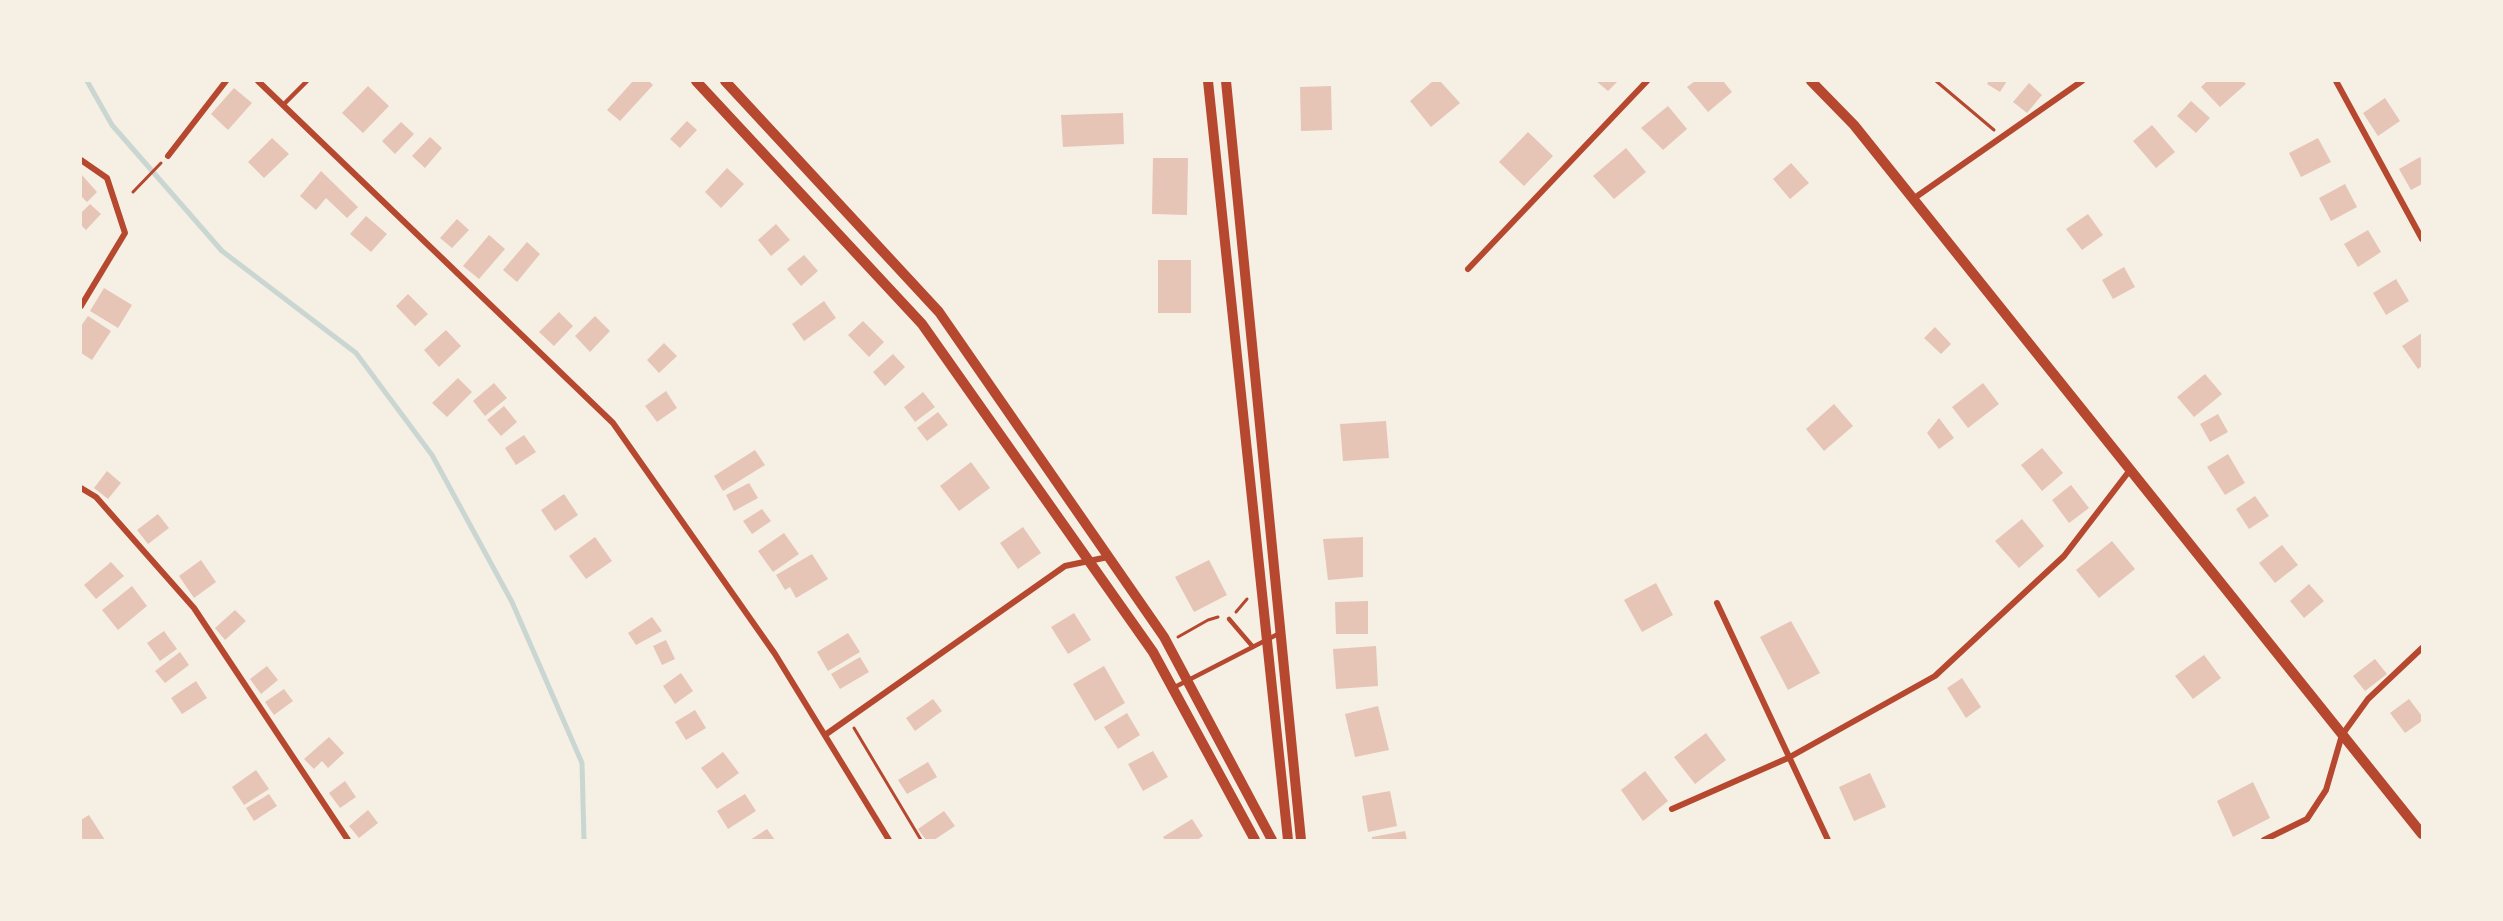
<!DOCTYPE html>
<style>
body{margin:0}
#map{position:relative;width:2503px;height:921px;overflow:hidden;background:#f6efe4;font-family:"Open Sans",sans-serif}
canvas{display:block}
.frame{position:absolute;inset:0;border:82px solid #f6efe4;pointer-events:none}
</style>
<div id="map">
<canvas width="2503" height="921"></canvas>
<div class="frame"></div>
</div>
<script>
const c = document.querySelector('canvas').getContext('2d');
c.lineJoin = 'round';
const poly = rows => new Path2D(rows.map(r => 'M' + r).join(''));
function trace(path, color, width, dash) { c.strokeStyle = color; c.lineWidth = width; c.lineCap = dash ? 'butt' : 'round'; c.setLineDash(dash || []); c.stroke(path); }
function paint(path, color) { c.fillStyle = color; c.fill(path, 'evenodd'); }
trace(poly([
 [87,81,112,125,222,251,356,353,432,455,512,602,582,763,584,840]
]), '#c9d6d2', 5);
paint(poly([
 [633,81,649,81,653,85,620,121,607,110],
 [1433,81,1440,81,1460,103,1431,127,1410,101],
 [1596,81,1618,81,1608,91],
 [1695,81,1723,81,1732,92,1708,112,1687,87],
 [1989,81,2007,81,2000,92,1987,84],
 [2207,81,2243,81,2246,84,2220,107,2201,87],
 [2029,83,2042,95,2027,113,2013,102],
 [368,86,389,106,363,133,342,113],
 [1331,86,1332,130,1301,131,1300,87],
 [234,88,252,103,228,130,211,114],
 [2385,98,2400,121,2378,136,2363,113],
 [2191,101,2210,118,2196,133,2177,116],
 [1668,106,1687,129,1663,150,1641,128],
 [1123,113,1124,144,1063,147,1061,115],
 [687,121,697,130,680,148,670,139],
 [401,122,414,134,395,154,382,141],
 [2152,125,2175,152,2156,168,2133,141],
 [1528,132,1553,156,1524,186,1499,162],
 [430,137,442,148,425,168,412,156],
 [272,138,289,154,264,178,248,162],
 [2318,138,2331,162,2301,177,2289,153],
 [1626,148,1646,172,1614,199,1593,176],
 [2420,157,2422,161,2422,184,2411,190,2399,169],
 [1153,158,1188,158,1187,215,1152,214],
 [1791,163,1809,183,1790,199,1773,179],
 [727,168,744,184,721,208,705,192],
 [321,171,358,207,347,218,326,198,316,210,300,196],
 [81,174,97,192,87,202,81,196],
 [2345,184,2357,207,2331,221,2319,198],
 [90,204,101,214,86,230,81,225,81,213],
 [2088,214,2103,235,2082,250,2066,229],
 [366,216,387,234,371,252,350,234],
 [457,219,469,230,452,248,440,238],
 [776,224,790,240,771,256,758,240],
 [2368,230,2381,252,2358,267,2344,244],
 [489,235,505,249,479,279,463,266],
 [527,242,540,254,517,282,503,270],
 [804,255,818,271,801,286,787,269],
 [1158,260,1191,260,1191,313,1158,313],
 [2124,267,2135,287,2113,299,2102,280],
 [2396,279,2409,301,2386,315,2373,293],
 [104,288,132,305,118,328,90,311],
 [408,294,428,314,415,326,396,306],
 [824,301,836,318,804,341,792,324],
 [559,312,573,326,554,346,539,332],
 [88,316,111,331,92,360,81,353,81,326],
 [595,316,610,331,590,352,575,336],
 [863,321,884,342,869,357,848,335],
 [1935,327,1951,344,1941,354,1924,338],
 [446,330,461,346,439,367,424,350],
 [2422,333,2422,366,2418,369,2402,346],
 [664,343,677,356,659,373,647,360],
 [893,354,905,367,885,386,873,372],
 [2205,374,2222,394,2194,417,2177,397],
 [458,378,472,392,447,417,432,403],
 [494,383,507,398,485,416,473,401],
 [1983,383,1999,404,1968,428,1952,407],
 [666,391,677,408,657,422,645,406],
 [923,392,935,407,915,422,904,407],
 [1834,404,1853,426,1824,451,1806,429],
 [504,406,517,422,501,436,487,420],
 [938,412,948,425,927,441,917,428],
 [2218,414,2228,432,2210,442,2200,424],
 [1939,418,1954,438,1939,449,1927,433],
 [1386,421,1389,458,1343,461,1340,424],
 [524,435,536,452,516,465,505,448],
 [2042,448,2063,473,2042,491,2021,465],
 [755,450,765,465,723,491,714,476],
 [2228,454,2245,483,2225,495,2207,467],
 [971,462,990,488,959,511,940,486],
 [107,471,121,483,108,499,94,488],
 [749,483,758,498,734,511,726,495],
 [2071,485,2089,508,2069,523,2052,500],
 [564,494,578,515,555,531,541,510],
 [2255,496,2269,516,2249,529,2236,509],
 [762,509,771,521,752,534,743,521],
 [158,514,169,528,148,544,137,530],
 [2022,519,2044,546,2019,568,1995,541],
 [1023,527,1041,553,1018,569,1000,543],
 [784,533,799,554,773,572,758,551],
 [595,537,612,561,586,579,569,556],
 [1363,537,1363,577,1328,580,1323,539],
 [2112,541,2135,569,2099,598,2076,570],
 [2282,545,2298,565,2275,583,2259,563],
 [812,554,828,579,796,598,790,587,785,590,776,575],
 [201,560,216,582,194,598,179,576],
 [1209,560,1227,595,1194,612,1175,577],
 [111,562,124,576,96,599,84,585],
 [1656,583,1673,615,1642,632,1624,600],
 [2309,584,2324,601,2304,618,2290,601],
 [132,586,147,606,118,630,102,610],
 [1368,601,1368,634,1336,634,1335,602],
 [235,610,246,621,225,640,215,628],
 [1074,613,1091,640,1068,654,1051,627],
 [652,617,662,631,636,645,628,633],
 [1791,621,1820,673,1788,690,1760,637],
 [164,631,177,649,160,661,147,643],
 [848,633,860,652,828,671,817,652],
 [666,640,675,659,662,665,653,646],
 [1376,646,1378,686,1336,689,1333,649],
 [180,652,189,665,165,683,155,671],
 [2204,655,2221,678,2193,699,2175,676],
 [860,657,869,672,840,689,831,674],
 [2375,659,2387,674,2365,691,2353,676],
 [267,666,278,680,261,694,250,679],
 [1104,666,1125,703,1095,721,1073,684],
 [681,673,693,691,675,704,663,686],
 [1962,678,1981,707,1966,718,1947,688],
 [196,681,207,698,182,714,171,698],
 [284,689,293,701,274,715,265,702],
 [933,699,942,711,915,731,906,718],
 [2409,699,2422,716,2422,721,2405,733,2390,713],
 [1378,706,1389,750,1355,757,1345,714],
 [695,710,706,728,686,740,675,722],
 [1127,713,1140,735,1118,749,1104,727],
 [1706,733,1726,760,1695,784,1674,757],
 [329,737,344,753,328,768,322,761,314,769,304,759],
 [1153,751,1168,777,1143,791,1128,764],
 [723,752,739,773,717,789,701,768],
 [928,762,937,777,907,794,898,780],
 [256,770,269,789,244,805,232,787],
 [1645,771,1668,801,1643,821,1621,790],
 [1870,773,1886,807,1854,821,1839,787],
 [345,781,356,797,340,808,329,793],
 [2253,782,2270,818,2233,837,2217,801],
 [1390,791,1397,826,1368,832,1362,796],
 [269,794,277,806,254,821,246,808],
 [745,794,756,811,728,829,717,811],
 [368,810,378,823,359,838,349,826],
 [944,811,955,826,934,840,926,840,918,829],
 [89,815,105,840,83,840,81,836,81,820],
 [1192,819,1203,836,1197,840,1165,840,1163,837],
 [767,829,775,840,750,840],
 [1405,831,1407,840,1372,840,1372,837]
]), '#e6c5b7');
trace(poly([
 [1936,81,1994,130],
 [133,192,161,163],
 [1236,612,1247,599],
 [1178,637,1208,620,1218,617],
 [854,728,921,840]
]), '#b5482f', 3);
trace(poly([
 [283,105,307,81],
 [1229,619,1253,647],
 [1173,688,1280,633]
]), '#b5482f', 4.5);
trace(poly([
 [258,81,613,423,775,654,889,840],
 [2336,81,2422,239],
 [168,156,226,81],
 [81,160,107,178,125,233,81,306],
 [1913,199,2082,81],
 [1468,269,1647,81],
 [81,488,96,497,194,608,348,840],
 [1717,603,1828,840],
 [825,735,1065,566,1108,557],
 [1672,809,1788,758,1935,676,2064,556,2130,470],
 [2264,840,2307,819,2326,790,2342,735,2368,699,2422,648]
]), '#b5482f', 6);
trace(poly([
 [696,81,922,324,1153,652,1255,840],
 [725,81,939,312,1164,637,1272,840],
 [1208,81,1288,840],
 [1226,81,1301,840],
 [1811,81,1854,125,2422,834]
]), '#b5482f', 10);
</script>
